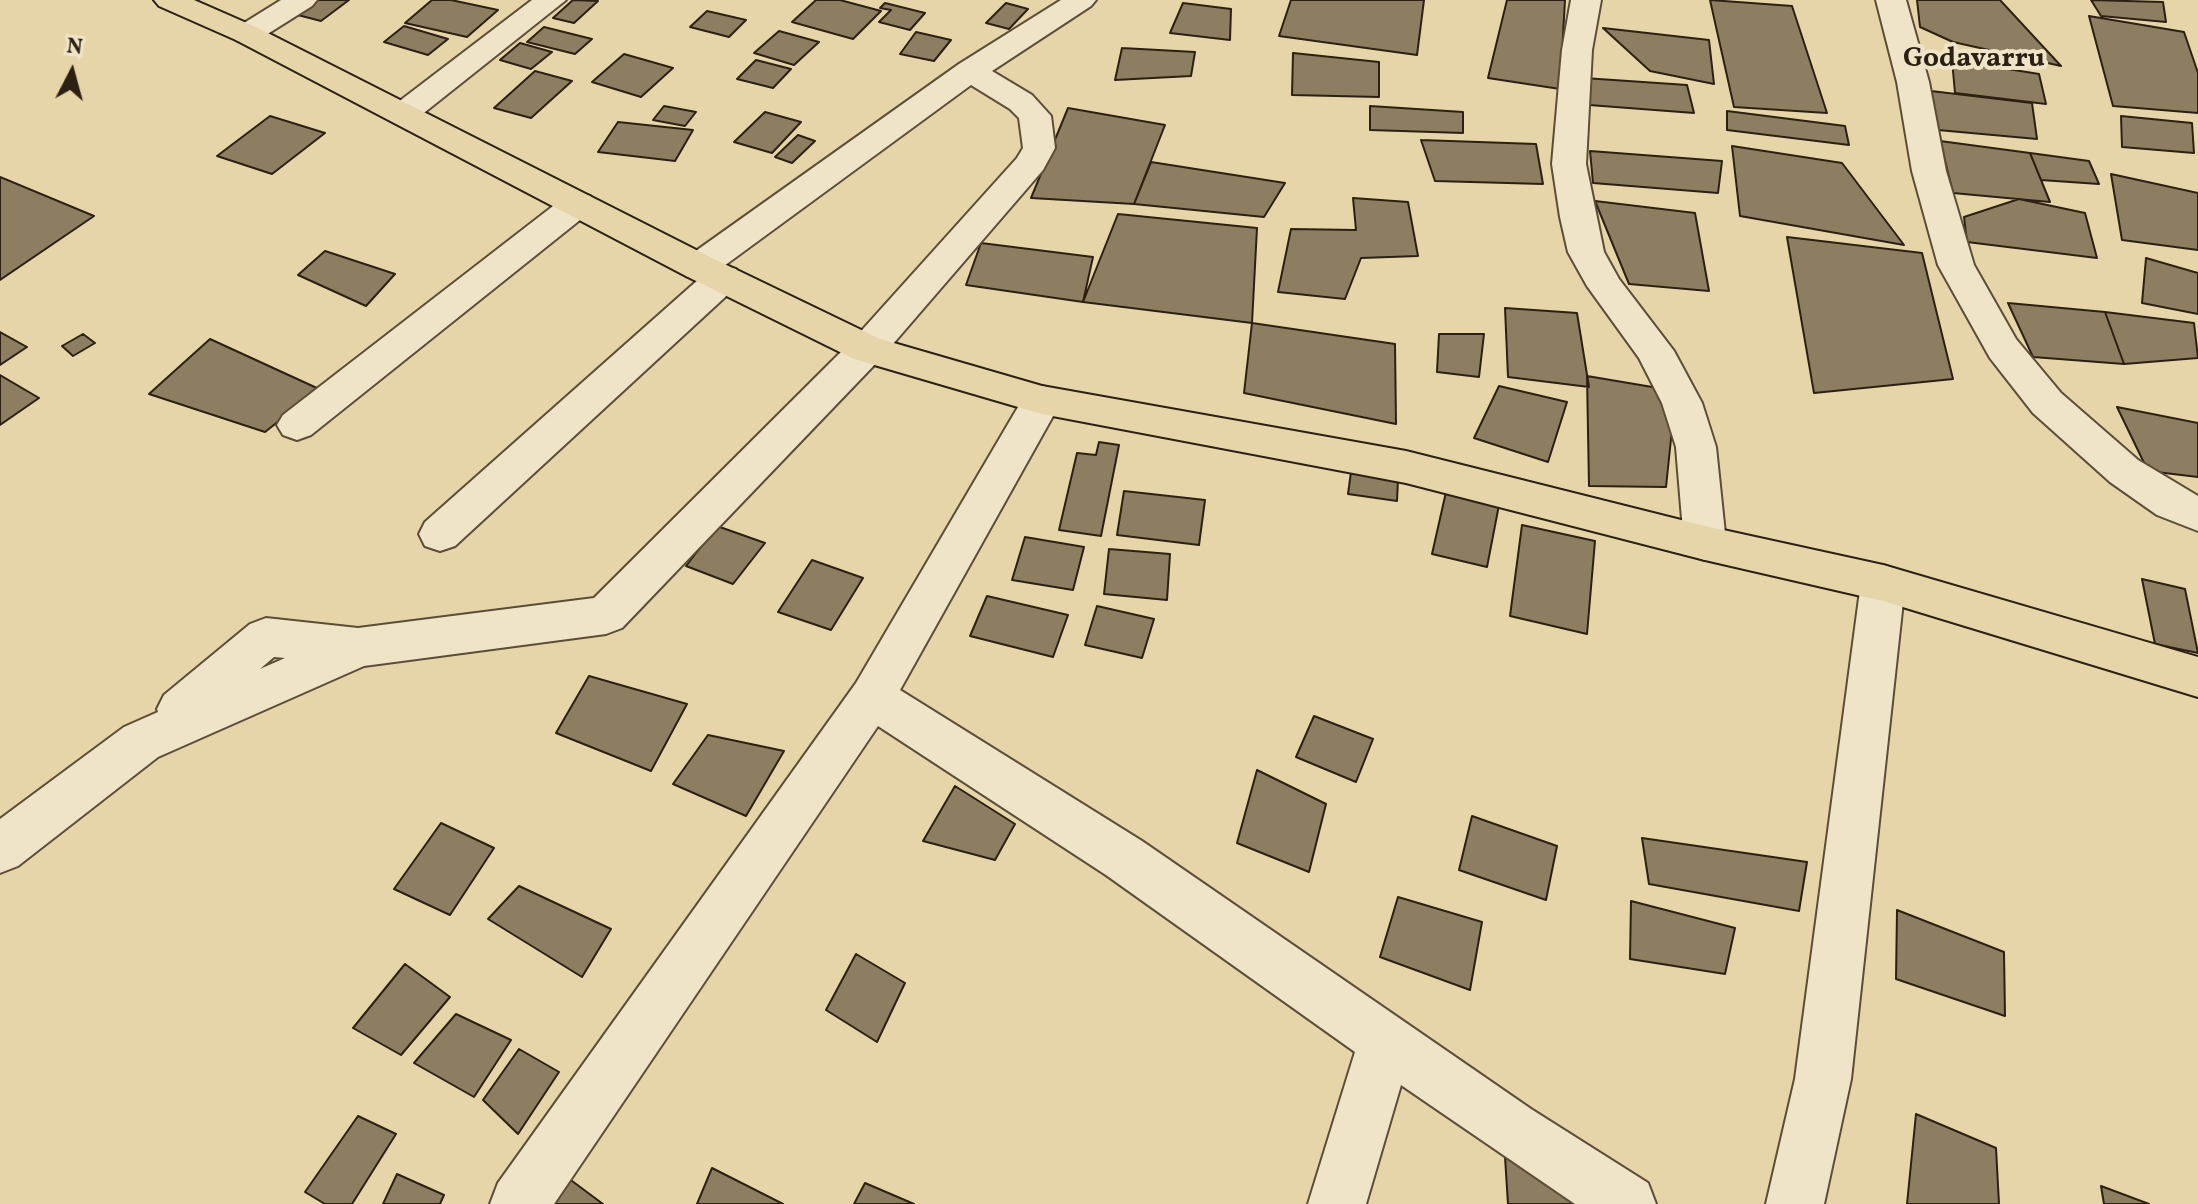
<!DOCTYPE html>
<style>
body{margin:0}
#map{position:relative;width:2198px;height:1204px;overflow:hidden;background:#e7d5aa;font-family:Vollkorn,serif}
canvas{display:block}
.north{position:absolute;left:32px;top:32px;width:80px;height:80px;-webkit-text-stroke:6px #efe4c8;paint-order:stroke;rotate:6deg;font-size:22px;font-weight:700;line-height:32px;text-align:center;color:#2c2012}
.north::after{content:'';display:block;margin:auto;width:28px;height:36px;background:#2c2012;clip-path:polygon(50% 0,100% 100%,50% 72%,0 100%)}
</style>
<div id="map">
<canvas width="2198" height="1204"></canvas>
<div class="north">N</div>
</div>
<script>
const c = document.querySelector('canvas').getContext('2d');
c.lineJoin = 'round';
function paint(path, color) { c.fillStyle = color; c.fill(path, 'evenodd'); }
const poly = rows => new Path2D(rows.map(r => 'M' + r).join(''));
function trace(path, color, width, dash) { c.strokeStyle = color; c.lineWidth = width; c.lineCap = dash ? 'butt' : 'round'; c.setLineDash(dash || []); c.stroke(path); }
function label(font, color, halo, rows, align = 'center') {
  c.font = font + ' Vollkorn,serif'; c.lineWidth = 8; c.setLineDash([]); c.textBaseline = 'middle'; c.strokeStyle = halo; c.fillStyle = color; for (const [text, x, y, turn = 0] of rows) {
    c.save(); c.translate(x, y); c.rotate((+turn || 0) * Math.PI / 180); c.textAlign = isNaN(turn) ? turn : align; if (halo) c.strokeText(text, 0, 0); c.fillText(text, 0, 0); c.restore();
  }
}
const building = poly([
 [308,0,349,0,321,21,290,13,308,0],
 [432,0,451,0,498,10,467,37,405,23,432,0],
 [573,0,598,1,574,23,553,18,573,0],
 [816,0,840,0,881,11,853,39,792,22,816,0],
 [1291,0,1424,0,1417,55,1279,36,1291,0],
 [1507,0,1565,0,1560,89,1488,78,1507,0],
 [1710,0,1792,6,1827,113,1734,107,1710,0],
 [1917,0,2000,0,2061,66,1953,42,1920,27,1917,0],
 [2091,0,2163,2,2166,22,2101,16,2091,0],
 [885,3,925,13,910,30,879,22,891,10,880,8,885,3],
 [1006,3,1028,9,1009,29,986,23,1006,3],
 [1183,3,1231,9,1230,40,1170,33,1183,3],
 [707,11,746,20,729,37,690,27,707,11],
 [2089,16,2184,32,2198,73,2198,113,2113,106,2089,16],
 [404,26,448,39,428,55,384,42,404,26],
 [544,27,592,39,575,54,527,42,544,27],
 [1603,28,1709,40,1714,84,1650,71,1603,28],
 [779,31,819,42,794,65,754,53,779,31],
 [916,32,951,40,934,61,900,54,916,32],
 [520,43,552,52,531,69,500,60,520,43],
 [1122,48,1195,52,1191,76,1115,80,1122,48],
 [1293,53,1379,62,1379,97,1292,95,1293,53],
 [624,54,673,68,641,97,592,82,624,54],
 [756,60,791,69,773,88,737,79,756,60],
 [1952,60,2039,74,2046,104,1955,93,1952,60],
 [535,71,572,81,531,118,494,108,535,71],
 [1584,78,1687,85,1694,113,1589,105,1584,78],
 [1931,91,2032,103,2037,139,1938,130,1931,91],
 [664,106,696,112,685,126,653,120,664,106],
 [1370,106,1463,112,1463,133,1370,130,1370,106],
 [1068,108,1165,125,1134,204,1031,198,1068,108],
 [1727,111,1845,126,1849,145,1727,130,1727,111],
 [765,112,801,122,772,153,734,142,765,112],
 [270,116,325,133,272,174,217,156,270,116],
 [2121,116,2192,123,2194,153,2122,147,2121,116],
 [618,122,693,130,675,161,598,152,618,122],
 [798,135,815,141,792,163,775,157,798,135],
 [1421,140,1536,144,1543,184,1435,181,1421,140],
 [1940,141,2030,153,2050,202,1953,193,1940,141],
 [1732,146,1842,163,1904,245,1740,216,1732,146],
 [1590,151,1722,161,1718,193,1593,183,1590,151],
 [2030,153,2089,161,2099,184,2041,180,2030,153],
 [1151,162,1285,183,1264,217,1134,204,1151,162],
 [2111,174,2198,193,2198,250,2122,240,2111,174],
 [0,177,94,216,0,280,0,177],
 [1353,198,1408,202,1418,256,1361,258,1345,299,1278,292,1291,229,1356,230,1353,198],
 [2019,199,2085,213,2097,258,1967,242,1964,217,2019,199],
 [1595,201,1695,213,1709,291,1629,284,1595,201],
 [1118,214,1257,228,1252,323,1083,302,1118,214],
 [1787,237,1922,253,1953,379,1814,393,1787,237],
 [981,243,1093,257,1083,302,966,285,981,243],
 [325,251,395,274,366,306,298,275,325,251],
 [2146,258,2198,273,2198,314,2142,303,2146,258],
 [2008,303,2105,312,2124,364,2033,357,2008,303],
 [1505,308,1577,313,1589,387,1508,377,1505,308],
 [2105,312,2194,323,2198,358,2124,364,2105,312],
 [1252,323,1395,344,1396,424,1244,393,1252,323],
 [0,332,27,347,0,365,0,332],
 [83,334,95,343,73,356,62,346,83,334],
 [1439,334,1484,334,1479,377,1437,372,1439,334],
 [210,339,319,389,265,432,149,394,210,339],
 [0,375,39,398,0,425,0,375],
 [1587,376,1676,391,1666,487,1589,486,1587,376],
 [1499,386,1567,402,1548,462,1474,438,1499,386],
 [2117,407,2198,423,2198,477,2148,471,2117,407],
 [1099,442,1119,445,1101,536,1059,530,1077,453,1096,455,1099,442],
 [1351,472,1398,479,1397,501,1348,494,1351,472],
 [1124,491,1205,500,1199,545,1117,535,1124,491],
 [1446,492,1499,505,1487,567,1432,554,1446,492],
 [1522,525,1595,541,1587,634,1510,616,1522,525],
 [717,526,765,543,733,584,686,566,717,526],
 [1025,537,1084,547,1073,590,1012,580,1025,537],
 [1109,549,1170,554,1167,600,1104,594,1109,549],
 [812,560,863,578,831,630,778,612,812,560],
 [2142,579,2185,589,2198,653,2155,644,2142,579],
 [987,596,1068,615,1053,657,970,636,987,596],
 [1097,606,1154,619,1142,658,1085,645,1097,606],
 [589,676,687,704,651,771,556,733,589,676],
 [1314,716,1373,739,1356,782,1296,757,1314,716],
 [708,735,784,751,746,816,673,784,708,735],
 [1257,770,1326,804,1309,872,1237,843,1257,770],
 [955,786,1015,824,995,860,923,841,955,786],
 [1472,816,1557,846,1546,900,1459,870,1472,816],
 [441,823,494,848,450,915,394,889,441,823],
 [1642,838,1807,862,1799,911,1649,884,1642,838],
 [519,886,611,929,582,977,488,919,519,886],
 [1398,897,1482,922,1470,990,1380,957,1398,897],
 [1631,901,1735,928,1725,974,1630,959,1631,901],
 [1897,910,2004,952,2005,1016,1896,979,1897,910],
 [856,954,905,983,877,1042,826,1010,856,954],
 [405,964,450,997,401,1055,353,1028,405,964],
 [456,1014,511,1040,474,1097,414,1063,456,1014],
 [519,1049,559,1072,518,1134,483,1100,519,1049],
 [1916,1114,1996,1148,1999,1204,1907,1204,1916,1114],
 [358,1116,396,1134,352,1204,325,1204,305,1192,358,1116],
 [1505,1157,1595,1204,1508,1204,1505,1157],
 [712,1168,783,1204,697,1204,712,1168],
 [397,1174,444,1195,440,1204,383,1204,397,1174],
 [564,1175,603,1204,543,1204,564,1175],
 [865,1183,914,1204,854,1204,865,1183],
 [2101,1186,2149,1204,2104,1204,2101,1186]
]);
paint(building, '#8d7e61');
trace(building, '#2c2012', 2);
const minor = poly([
 [281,0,317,0,312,6,258,40,247,43,236,40,232,34,236,28,281,0],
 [532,0,566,0,415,120,404,123,393,120,388,113,393,106,532,0],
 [1061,0,1096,0,1091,6,992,71,1032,95,1051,116,1055,148,1043,170,880,359,622,628,606,634,364,666,158,757,18,866,0,873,0,819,124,727,158,712,157,709,164,695,250,624,266,618,358,628,594,598,854,339,1017,158,1023,148,1019,118,1010,109,971,85,724,266,736,269,741,278,736,287,455,546,440,551,425,546,419,534,425,522,699,279,686,276,681,267,686,258,959,64,1061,0],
 [274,657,285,658,260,669,274,657],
 [1571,0,1601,0,1592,50,1586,164,1604,252,1619,279,1674,351,1702,403,1716,447,1726,543,1720,555,1705,560,1690,555,1684,543,1676,447,1662,403,1639,358,1587,286,1568,252,1560,217,1552,164,1562,50,1571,0],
 [1876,0,1906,0,1929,82,1946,171,1974,265,2016,339,2061,393,2138,460,2198,496,2198,531,2157,515,2110,482,2033,413,1990,358,1938,265,1912,171,1897,82,1876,0],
 [578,193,590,196,595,204,590,212,311,435,297,440,283,435,277,425,283,415,566,196,578,193],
 [1042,386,1056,390,1062,400,900,690,1142,841,1531,1109,1648,1183,1656,1204,1575,1204,1401,1085,1366,1204,1308,1204,1355,1052,1106,875,878,726,554,1204,490,1204,498,1183,856,683,1028,390,1042,386],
 [1883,565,1898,570,1905,583,1851,1079,1824,1204,1766,1204,1795,1079,1861,583,1868,570,1883,565]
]);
const major = poly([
 [154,0,194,0,258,28,712,258,880,339,1042,386,1406,451,1705,526,1883,565,2198,657,2198,697,1883,601,1705,560,1406,483,1042,414,854,359,686,276,236,40,159,6,154,0]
]);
trace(minor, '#5b4d38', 4);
trace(major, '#2c2012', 4);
paint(minor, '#efe4c8');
paint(major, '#e7d5aa');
label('bold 28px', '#2c2012', '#efe4c8', [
 ["Godavarru",1974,61]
]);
</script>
